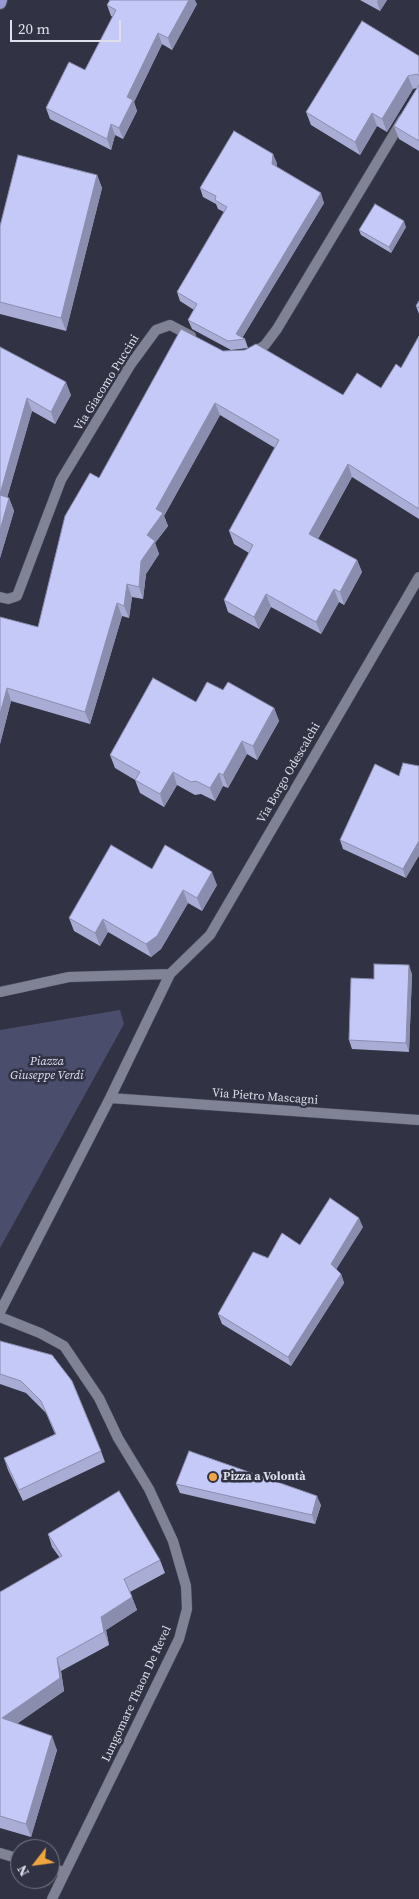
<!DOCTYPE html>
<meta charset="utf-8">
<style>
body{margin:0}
#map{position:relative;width:419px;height:1899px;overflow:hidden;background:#313243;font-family:"Source Serif 4",serif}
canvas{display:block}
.north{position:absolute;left:10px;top:1839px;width:50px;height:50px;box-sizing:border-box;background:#313243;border:1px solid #767786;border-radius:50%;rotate:240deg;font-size:14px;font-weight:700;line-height:20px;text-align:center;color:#dedfeb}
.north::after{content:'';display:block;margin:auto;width:18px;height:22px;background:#f0a63f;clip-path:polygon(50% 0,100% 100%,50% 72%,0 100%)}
.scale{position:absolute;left:10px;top:20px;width:111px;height:22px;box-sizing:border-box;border:2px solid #dedfeb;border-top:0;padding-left:6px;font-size:15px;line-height:18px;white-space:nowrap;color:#dedfeb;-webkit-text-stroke:4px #313243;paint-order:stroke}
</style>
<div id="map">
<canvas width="419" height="1899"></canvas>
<div class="north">N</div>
<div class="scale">20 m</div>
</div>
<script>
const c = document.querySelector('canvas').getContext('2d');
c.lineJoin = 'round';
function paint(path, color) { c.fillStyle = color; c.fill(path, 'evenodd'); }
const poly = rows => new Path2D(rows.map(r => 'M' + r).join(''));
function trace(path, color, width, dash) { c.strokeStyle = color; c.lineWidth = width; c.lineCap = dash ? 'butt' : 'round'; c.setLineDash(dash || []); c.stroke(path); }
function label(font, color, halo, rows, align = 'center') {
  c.font = font + ' "Source Serif 4",serif'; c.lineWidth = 5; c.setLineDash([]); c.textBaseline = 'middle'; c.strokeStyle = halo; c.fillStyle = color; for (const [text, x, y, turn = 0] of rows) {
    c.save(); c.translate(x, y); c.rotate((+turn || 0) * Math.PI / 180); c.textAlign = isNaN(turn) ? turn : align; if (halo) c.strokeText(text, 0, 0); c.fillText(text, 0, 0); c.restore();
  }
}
paint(poly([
 [120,1010,124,1024,0,1248,0,1030]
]), '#4b4d6d');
const minor = poly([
 [252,354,265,345,277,329,403,119],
 [0,597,8,599,17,596,61,480,131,364,156,330,170,325,191,336],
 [170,974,210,935,419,577],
 [0,992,69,977,170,974,110,1098,0,1312],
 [110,1098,419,1120],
 [0,1317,40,1333,64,1346,99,1398,118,1438,149,1489,173,1541,186,1586,187,1609,179,1639,52,1899],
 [0,1853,20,1859],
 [50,1868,65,1872]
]);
const primary = poly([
 [0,3,1,0]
]);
trace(minor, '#4c4d5b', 11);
trace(primary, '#4c4d5b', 14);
trace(minor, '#808296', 10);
trace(primary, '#9699d3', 12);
paint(poly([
 [360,0,387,0,380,11],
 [197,4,172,50,162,44,134,102,137,111,123,139,115,135,111,150,50,119,46,108,85,70,113,17,111,16,107,5],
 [419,56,419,151,399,139,394,126,417,88,413,89,387,132,377,126,360,155,311,125,306,112],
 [277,163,276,166,324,203,242,338,245,339,248,348,231,350,192,329,188,320,194,310,180,301,177,292,224,212,218,209,216,204,203,197,200,188],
 [97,175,102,188,66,331,0,314,0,226],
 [406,227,391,253,361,235,359,230],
 [419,301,419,314,416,306],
 [419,336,419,519,352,477,318,539,357,560,362,572,344,605,339,602,321,634,271,607,259,629,228,612,224,600,249,553,234,544,229,531,275,448,220,415,164,516,168,526,155,543,159,554,146,574,143,599,132,597,129,618,122,616,90,724,11,701,0,744,0,617,38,627,99,478,223,351,343,395,381,388,401,368],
 [0,347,71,395,55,424,32,411,7,498,9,498,14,511,0,558],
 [223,690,274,708,279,721,257,760,247,754,228,788,223,786,215,801,201,794,195,795,177,785,164,807,140,793,135,780,115,768,110,755,196,702],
 [375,764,406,878,343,849,340,840],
 [152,869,217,885,202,911,188,903,161,949,151,957,108,932,100,946,74,931,69,918],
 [412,974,409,1052,352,1049,349,1040,374,979],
 [363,1227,336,1269,341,1274,344,1283,291,1366,222,1324,218,1314,268,1258,300,1245],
 [0,1341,101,1451,105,1462,23,1501,8,1470,4,1458,55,1434,46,1413,26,1393,0,1384],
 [176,1484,321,1505,315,1524,180,1493],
 [48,1534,160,1560,165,1573,130,1592,137,1610,106,1630,109,1645,61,1671,64,1691,17,1723,57,1750,31,1837,0,1828,0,1592,60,1558,52,1547]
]), '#a9add5');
paint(poly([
 [189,0,195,0,197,4,172,50,168,38],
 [378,0,387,0,380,11,377,2],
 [158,33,162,44,134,102,137,111,123,139,119,128,127,97],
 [408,76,413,89,387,132,382,119],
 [372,113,377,126,360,155,355,142],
 [111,124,115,135,111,150,107,139],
 [273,154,277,163,276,173,272,164],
 [97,175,102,188,66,331,61,318],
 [321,193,324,203,241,340,236,334],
 [404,221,406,227,391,253,389,247],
 [66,382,71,395,55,424,51,412],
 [27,398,32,411,4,508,0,496,0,494],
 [215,403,220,415,164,516,168,526,155,543,159,554,146,574,143,599,139,587,141,561,147,535,156,509],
 [348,464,352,477,314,546,309,534],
 [9,498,14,511,0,558,0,530],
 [357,560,362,572,344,605,340,592],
 [127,584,132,597,129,618,124,606],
 [334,589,339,602,321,634,316,622],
 [266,594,271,607,259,629,254,617],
 [117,603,122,616,90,724,85,712],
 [7,688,11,701,0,744,0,714],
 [274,708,279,721,257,760,253,746],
 [242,741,247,754,228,788,223,775],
 [173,772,177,785,164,807,160,794],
 [219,773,223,786,215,801,210,788],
 [419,841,419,856,406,878,403,869],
 [212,872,217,885,202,911,197,898],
 [183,890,188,903,161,949,151,957,146,944],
 [103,919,108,932,100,946,95,933],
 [409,965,412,974,409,1052,406,1043],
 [359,1218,363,1227,334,1273,331,1264],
 [341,1274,344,1283,291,1366,288,1357],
 [317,1496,321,1505,315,1524,312,1515],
 [132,1597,137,1610,106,1630,109,1645,104,1632,101,1617],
 [57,1658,61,1671,64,1691,7,1731,2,1718],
 [52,1736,57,1750,31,1837,26,1824]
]), '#8a8dae');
const building = poly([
 [110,0,189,0,168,38,158,33,127,97,133,100,119,128,111,124,107,139,46,108,69,62,85,70,116,10,107,5,110,0],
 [362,21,419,56,419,76,417,74,408,76,382,119,372,113,355,142,306,112,362,21],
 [419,85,419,141,394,126,419,85],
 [234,131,273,154,272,164,321,193,236,334,245,339,228,341,188,320,197,304,177,292,227,207,215,200,216,196,200,188,234,131],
 [18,155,97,175,61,318,0,302,0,226,18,155],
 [375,204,404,221,389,247,359,230,375,204],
 [419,301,419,308,416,306,419,301],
 [181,329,223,351,245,350,256,344,343,395,357,373,381,388,396,364,401,368,419,336,419,509,348,464,309,534,357,560,340,592,334,589,316,622,266,594,254,617,224,600,253,545,229,531,279,440,215,403,156,509,163,513,147,535,155,541,141,561,139,587,127,584,124,606,117,603,85,712,7,688,0,714,0,617,38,627,65,516,90,473,99,478,181,329],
 [0,347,66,382,51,412,27,398,0,494,0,347],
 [0,495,9,498,0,530,0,495],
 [153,678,196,702,207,682,223,690,228,682,274,708,253,746,242,741,223,775,219,773,210,788,196,781,191,782,173,772,160,794,135,780,140,772,110,755,153,678],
 [403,763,419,766,419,841,403,869,340,840,375,764,399,776,403,763],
 [111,845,152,869,165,845,212,872,197,898,183,890,157,936,146,944,103,919,95,933,69,918,111,845],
 [374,964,409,965,406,1043,349,1040,351,978,374,979,374,964],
 [330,1198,359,1218,331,1264,341,1274,288,1357,218,1314,253,1252,268,1258,282,1233,300,1245,330,1198],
 [0,1341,52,1355,72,1381,101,1451,19,1490,4,1458,56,1434,41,1401,21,1381,0,1374,0,1341],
 [189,1451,317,1496,312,1515,176,1484,189,1451],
 [119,1491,160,1560,124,1579,132,1597,101,1617,104,1632,57,1658,60,1678,2,1718,52,1736,26,1824,0,1816,0,1592,62,1556,48,1534,119,1491]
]);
paint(building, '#c5c9f8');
trace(building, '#8a8dae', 1);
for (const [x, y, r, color] of [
 [213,1477,5,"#f0a63f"]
]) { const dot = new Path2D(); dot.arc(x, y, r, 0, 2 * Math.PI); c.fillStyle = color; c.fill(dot); trace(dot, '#313243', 2); }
label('12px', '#dedfeb', '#313243', [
 ["Via Giacomo Puccini",107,383,-58],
 ["Via Borgo Odescalchi",289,773,-60],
 ["Via Pietro Mascagni",265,1097,4],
 ["Lungomare Thaon De Revel",137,1694,-65]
]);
label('italic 12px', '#dfe0f1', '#313243', [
 ["Piazza",47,1062],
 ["Giuseppe Verdi",47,1076]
]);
label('bold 12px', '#dedfeb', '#313243', [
 ["Pizza a Volontà",223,1477]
], 'left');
</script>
